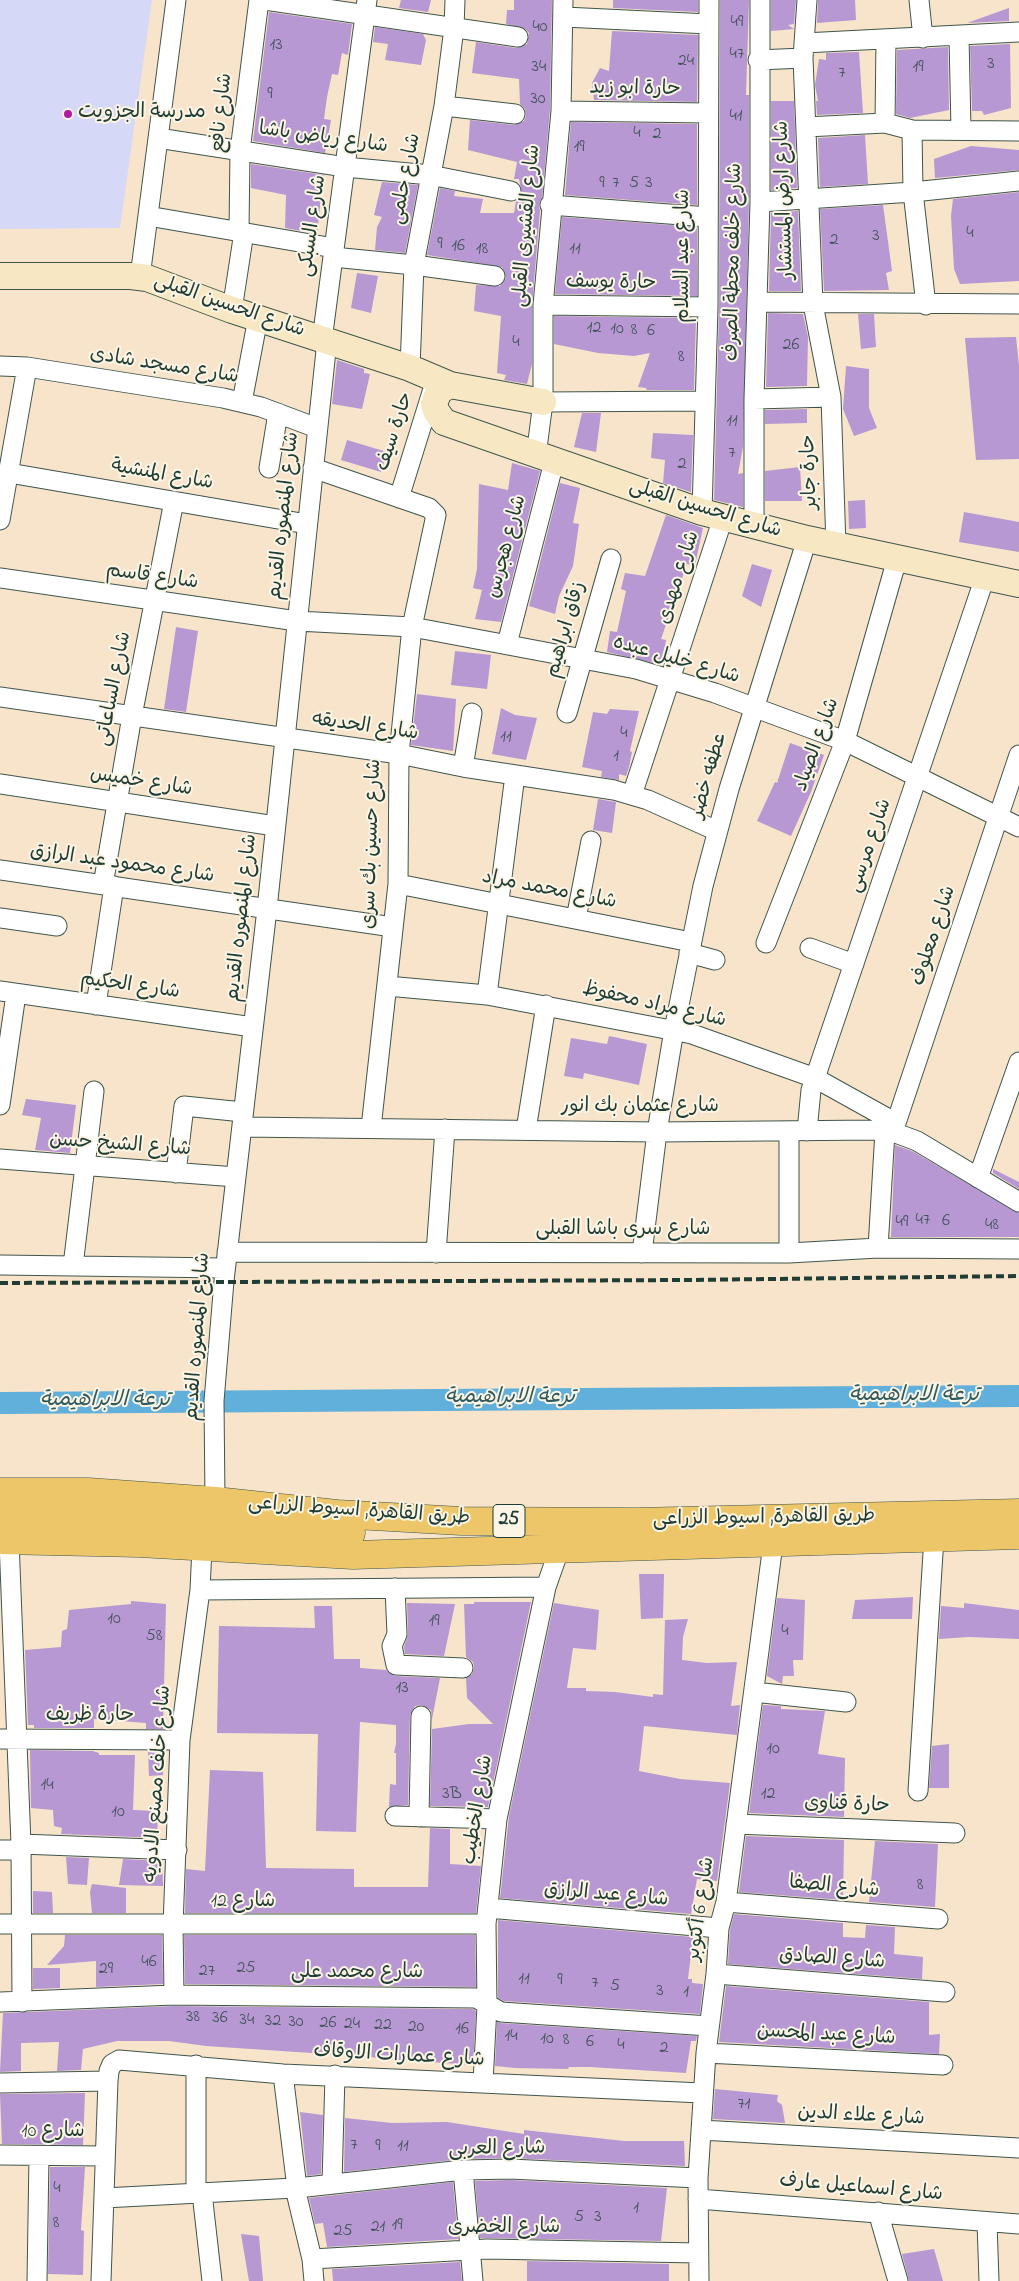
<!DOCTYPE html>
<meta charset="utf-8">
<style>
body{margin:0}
canvas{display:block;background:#f7e4cb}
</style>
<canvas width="1019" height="2281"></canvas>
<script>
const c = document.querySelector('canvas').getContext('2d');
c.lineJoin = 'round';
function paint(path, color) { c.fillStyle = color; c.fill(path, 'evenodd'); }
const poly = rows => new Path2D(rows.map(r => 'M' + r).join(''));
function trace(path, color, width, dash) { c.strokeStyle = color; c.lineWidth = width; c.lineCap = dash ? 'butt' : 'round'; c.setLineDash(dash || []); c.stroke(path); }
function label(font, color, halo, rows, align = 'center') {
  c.font = font + ' "Indie Flower","Playpen Sans Arabic",sans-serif'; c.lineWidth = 4; c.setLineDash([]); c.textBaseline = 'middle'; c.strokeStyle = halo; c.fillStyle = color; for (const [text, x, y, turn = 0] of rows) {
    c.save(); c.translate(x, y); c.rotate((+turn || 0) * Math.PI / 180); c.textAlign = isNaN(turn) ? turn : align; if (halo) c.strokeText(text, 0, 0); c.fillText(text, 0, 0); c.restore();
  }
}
paint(poly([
 [0,0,152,0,120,228,0,229]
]), '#d6d8f8');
trace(poly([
 [0,1403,1019,1396]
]), '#60b0db', 22);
paint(poly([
 [401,0,431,0,428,12,399,8],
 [514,0,552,0,550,110,542,198,539,205,540,211,532,305,532,364,527,384,504,380,506,375,497,373,501,316,474,311,476,285,500,286,506,278,502,267,427,255,440,188,455,191,454,196,483,199,480,213,514,213,516,201,522,194,519,179,514,179,517,162,468,150,470,120,514,125,524,121,526,116,525,109,520,104,519,79,472,73,476,42,516,48,527,44,529,33,525,29,506,24,507,10,514,10],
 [613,0,698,0,698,12,613,8],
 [720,0,749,0,746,95,749,95,749,202,743,447,738,474,743,473,743,507,714,500,719,307],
 [771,0,796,0,794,24,788,25,794,29,771,31],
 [818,0,855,0,856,20,817,23],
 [1009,8,1009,21,967,23],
 [269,12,352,24,348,55,342,53,338,75,332,74,327,97,324,119,331,120,325,153,253,141],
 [375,27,423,34,426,40,421,65,385,60,388,44,373,42],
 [612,31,698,35,697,102,594,100,592,83,600,68,609,71],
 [1010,44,1011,108,984,115,982,111,972,111,970,46],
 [948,47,949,110,910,118,896,114,897,50],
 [859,52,863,113,817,115,816,101,818,101,815,85,819,59,826,60,826,53],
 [771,101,794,101,797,188,771,190],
 [571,122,697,124,697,205,565,195],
 [865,135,868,184,820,187,818,138],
 [971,146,1019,150,1019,170,935,178,934,159],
 [251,164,324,175,318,198,321,198,317,234,285,228,286,195,251,188],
 [382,182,418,185,405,253,375,250,377,227,382,217,374,215],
 [1019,192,1019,281,960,284,954,269,951,216,953,199],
 [883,205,892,271,886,273,889,290,824,291,820,209],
 [798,211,801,291,769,291,771,213],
 [562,217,697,227,697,296,555,294],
 [357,273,378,276,371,313,351,308],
 [768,313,803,314,808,337,807,386,766,387],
 [858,314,874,314,876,347,861,349],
 [554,316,696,318,694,390,647,390,646,388,638,387,650,353,634,356,598,353,554,344],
 [1016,337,1019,365,1019,459,976,460,965,338],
 [337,360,364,369,364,373,370,374,362,409,332,404],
 [846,366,869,369,869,408,877,428,854,436,843,409],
 [807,409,807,423,765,424,765,410],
 [582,413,601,413,596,452,574,447],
 [653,433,693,435,691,492,663,483,665,460,651,458],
 [347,440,387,452,381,472,341,460],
 [512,463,540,471,501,622,475,619,482,590,473,588,477,569,479,484,508,490],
 [800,467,802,501,765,501,765,471],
 [560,483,580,488,573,523,579,524,573,566,559,596,555,614,529,606],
 [865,500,866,528,849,529,848,501],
 [964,512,1019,522,1019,552,959,542],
 [666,515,703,528,695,565,687,564,661,639,666,640,662,665,607,652,610,631,617,632,626,591,621,589,625,573,645,576],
 [752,564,772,570,761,607,742,596],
 [176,627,198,631,186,712,164,709],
 [455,651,491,655,487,689,451,685],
 [417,694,456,699,453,751,411,745],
 [501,708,515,715,537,718,526,760,492,754],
 [610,709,639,711,630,751,632,752,629,767,626,776,619,774,619,780,601,777,602,771,582,767,593,712,607,714],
 [790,743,824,755,811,792,791,836,757,821,775,782,777,783],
 [598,799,616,802,612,833,593,830],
 [609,1036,647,1044,639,1085,584,1073,583,1079,564,1076,571,1038,607,1044],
 [26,1099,76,1105,70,1153,35,1150,41,1118,22,1115],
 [895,1145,912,1151,1019,1213,1019,1237,891,1237],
 [993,1169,1019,1182,1019,1189,993,1173],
 [639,1574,664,1574,663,1618,641,1619],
 [913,1597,912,1619,852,1619,855,1600],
 [777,1598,805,1600,803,1660,793,1660,794,1676,783,1676,782,1684,767,1676],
 [131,1601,166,1604,163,1729,146,1729,146,1723,94,1719,94,1728,34,1728,34,1725,28,1725,25,1650,61,1647,62,1631,67,1629,69,1610,131,1604],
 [474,1602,531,1602,488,1807,430,1806,432,1729,469,1724,493,1724,467,1698,466,1678,472,1674,474,1668,473,1662,466,1657,464,1604,474,1604],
 [407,1603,455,1604,444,1656,405,1654,404,1647,408,1634],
 [554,1603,599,1610,596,1650,573,1648,567,1688,586,1688,586,1691,615,1692,653,1697,653,1694,663,1695,665,1620,688,1619,683,1637,682,1660,707,1663,737,1662,731,1706,740,1705,737,1735,644,1726,639,1771,680,1779,730,1783,717,1881,697,1879,691,1914,500,1898,509,1816],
 [964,1603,1019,1610,1019,1639,969,1637,939,1639,941,1606,964,1608],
 [314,1606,332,1606,334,1659,360,1659,360,1668,386,1670,395,1676,440,1678,432,1719,431,1710,422,1705,415,1706,410,1715,408,1805,389,1807,390,1784,396,1785,396,1753,394,1753,396,1744,396,1725,360,1722,356,1832,316,1831,318,1734,217,1733,219,1626,315,1628],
 [763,1705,781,1706,781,1709,825,1711,818,1754,845,1758,844,1817,749,1813],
 [949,1744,949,1788,929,1788,932,1746],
 [30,1750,93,1751,99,1753,99,1755,135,1755,133,1810,158,1811,157,1838,61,1834,62,1828,54,1826,53,1810,31,1808],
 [148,1751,163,1751,163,1775,149,1776],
 [210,1770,263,1772,266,1868,354,1869,354,1887,428,1887,430,1828,450,1829,450,1864,481,1866,476,1913,185,1913,186,1869,205,1871],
 [746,1836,844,1840,843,1900,739,1892],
 [875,1841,938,1844,935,1907,869,1902],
 [66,1857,89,1858,87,1885,68,1884],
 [123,1859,162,1861,163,1886,119,1885],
 [92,1884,126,1888,126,1913,92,1913,90,1892],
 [33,1891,52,1892,53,1913,33,1913],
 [734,1914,843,1923,843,1937,865,1938,866,1925,895,1927,894,1954,923,1957,922,1979,728,1964,730,1930],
 [498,1920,693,1937,688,1979,692,1979,692,1983,703,1984,700,2014,504,2001,498,1998],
 [65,1935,162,1935,163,1984,96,1987,96,1961,47,1965,64,1946],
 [184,1935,475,1935,476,1987,185,1984],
 [33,1968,60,1968,60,1988,33,1989],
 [726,1986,929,2002,929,2035,940,2034,939,2054,719,2042],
 [174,2006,473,2009,476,2011,473,2065,385,2059,342,2053,342,2055,206,2046,169,2041,117,2041,83,2049,81,2070,57,2071,59,2042,21,2043,21,2071,0,2072,3,2013],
 [497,2022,500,2023,697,2036,696,2041,691,2041,686,2073,590,2067,569,2067,568,2069,515,2068,495,2066],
 [715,2089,778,2095,777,2101,782,2105,785,2123,713,2119],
 [85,2093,83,2145,2,2144,0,2094],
 [300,2112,323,2115,321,2174,307,2176],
 [345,2118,392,2123,447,2122,524,2134,524,2130,624,2141,684,2141,685,2166,510,2158,462,2159,344,2172],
 [50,2167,85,2167,81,2230,84,2231,83,2275,48,2274],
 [510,2180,667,2188,661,2241,480,2238,475,2181],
 [453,2182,458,2239,327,2247,323,2223,315,2224,309,2198],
 [241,2234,259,2236,263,2281,249,2281],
 [934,2249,943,2281,909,2281,902,2254],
 [527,2261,669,2264,669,2281,527,2281],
 [460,2262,462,2281,333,2281,332,2269]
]), '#b798d3');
const minor = poly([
 [265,0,518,37],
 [807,0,803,58,813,304,831,397,836,546],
 [919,0,923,38],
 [564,17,709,24],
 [959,36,961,130],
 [804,43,1019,32],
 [758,60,803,58],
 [444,106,515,114],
 [561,111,708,113],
 [885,123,886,40],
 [806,127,885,123,912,130,1019,131],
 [912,130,913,192,926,305],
 [158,138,345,167,430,175,511,191],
 [760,202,913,192,1019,181],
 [550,205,708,217],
 [148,216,334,248],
 [239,231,240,151,259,0],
 [333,257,414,265,495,276],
 [140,277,176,0],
 [757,302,1019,304],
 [543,305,708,307],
 [232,310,244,232],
 [322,340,367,0],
 [0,366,27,367,223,398,261,407,317,428],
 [410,368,414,265,444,106,454,28,455,0],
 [754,399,831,397],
 [242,402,258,318],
 [543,402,705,401],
 [536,456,543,402,543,305,561,111,563,0],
 [269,468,278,413],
 [313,468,429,508,436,515,412,627,399,754,398,884,371,1128],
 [9,473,307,524],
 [399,498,432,392],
 [702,512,708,307,709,0],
 [0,520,27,367],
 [754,526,754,399,760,202,760,0],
 [0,578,297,621,412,627,636,669,715,693,845,741,1019,827],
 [507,644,554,462],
 [0,697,399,754,463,767,614,790,648,800,717,831],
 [567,713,611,559],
 [463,767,472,713],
 [0,784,275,826],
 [632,795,723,518],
 [0,870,393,927],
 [398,884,691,942],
 [103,885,132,716,174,501],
 [0,918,57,926],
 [576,919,591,841],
 [766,943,845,741,897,559],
 [810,948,854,964],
 [689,953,715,960],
 [387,986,487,995,692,1034,815,1078,896,1123],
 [0,991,253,1027],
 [487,995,515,775],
 [96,1005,114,886],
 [0,1105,16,994],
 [242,1127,657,1132,876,1130,893,1132,917,1141,1019,1202],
 [526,1130,546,1005],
 [789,1131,789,1253],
 [807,1131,811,1090,985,577],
 [893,1132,1019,755],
 [0,1159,236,1177],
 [176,1173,184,1106,243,1112],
 [978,1178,1019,1062],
 [878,1248,885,1131],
 [227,1252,789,1253,878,1248,1019,1249],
 [436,1253,445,1129],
 [642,1253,657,1132,674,1030,703,886,729,789,807,539],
 [0,1265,225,1268],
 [73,1266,94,1091],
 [215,1501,214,1401,224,1281,267,909,327,341],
 [9,1541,21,1844,22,2002],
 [395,1588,397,1634,392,1646,396,1665,463,1668],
 [200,1590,546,1587],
 [754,1692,846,1702],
 [0,1739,180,1740],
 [918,1791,934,1537],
 [395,1816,497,1819],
 [419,1817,421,1716],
 [736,1824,955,1833],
 [21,1844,177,1850],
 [0,1850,21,1850],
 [726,1902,938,1919],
 [488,1908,719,1928],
 [0,1924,486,1924],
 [716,1974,945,1992],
 [174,1995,173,1926,180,1740,200,1590,202,1547],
 [0,2002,174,1995,476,1998,501,2012,709,2026],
 [706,2053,943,2065],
 [196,2065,196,2194],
 [283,2074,297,2188,295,2188,312,2259,314,2281],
 [0,2083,108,2081],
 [483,2083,487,2006,486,1924,497,1819,546,1587,559,1550],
 [701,2130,1019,2148],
 [0,2155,105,2156],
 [463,2170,473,2281],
 [332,2183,335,2075],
 [297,2188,463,2170,510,2169,698,2178],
 [202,2193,212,2281],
 [104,2198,295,2188],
 [698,2199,1019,2224],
 [878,2212,898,2281],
 [987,2222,989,2281],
 [312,2259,487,2249,698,2253],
 [37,2281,39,2156],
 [101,2281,108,2081,109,2071,112,2064,119,2060,283,2074,702,2093],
 [699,2281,698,2178,706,2053,716,1974,719,1928,726,1902,773,1544]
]);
const secondary = poly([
 [0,276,131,276,147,278,232,310,410,368,450,385],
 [543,402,450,385,439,391,434,404,436,411,444,422,702,512,807,539,1019,584]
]);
const trunk = poly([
 [0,1492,88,1492,215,1501,337,1514,461,1521,636,1522,1019,1513],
 [0,1513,77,1514,351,1533],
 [0,1540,139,1543,353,1555,1019,1535]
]);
trace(minor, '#3f564b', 21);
trace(secondary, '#3f564b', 28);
trace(trunk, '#3f564b', 29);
trace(minor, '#fff', 19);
trace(secondary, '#f7e8c3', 26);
trace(trunk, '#ecc669', 28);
trace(poly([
 [0,1283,688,1280,1019,1276]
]), '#1f3d34', 4, [8, 4]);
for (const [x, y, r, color] of [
 [68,114,5,"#b5179e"]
]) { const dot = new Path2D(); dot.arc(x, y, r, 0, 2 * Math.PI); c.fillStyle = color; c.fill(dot); trace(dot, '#fcf5e5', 2); }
label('18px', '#45545c', null, [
 ["49",737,23],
 ["40",540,28],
 ["13",276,46],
 ["47",737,55],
 ["24",686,62],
 ["3",991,65],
 ["34",539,68],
 ["19",918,68],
 ["7",842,74],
 ["9",270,95],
 ["30",538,100],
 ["41",736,117],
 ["4",637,134],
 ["2",657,135],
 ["19",579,148],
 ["9",602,184],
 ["7",616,184],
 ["5",634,184],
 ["3",649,184],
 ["4",970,234],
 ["3",876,237],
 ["2",834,241],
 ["9",440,245],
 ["16",458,247],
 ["18",482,250],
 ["11",575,250],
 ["12",594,329],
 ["10",617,330],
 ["8",634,331],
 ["6",651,332],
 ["4",516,343],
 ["26",791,346],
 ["8",681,358],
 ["11",732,422],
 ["7",732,454],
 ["2",682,465],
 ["4",624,734],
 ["11",506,738],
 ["1",616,757],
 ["47",923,1221],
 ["6",946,1222],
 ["49",902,1223],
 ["48",992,1226],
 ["10",114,1620],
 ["19",434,1622],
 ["4",785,1632],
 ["58",154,1637],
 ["13",402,1689],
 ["10",773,1750],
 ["14",47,1786],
 ["3B",452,1795],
 ["12",768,1795],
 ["10",118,1813],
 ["8",920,1886],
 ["46",149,1963],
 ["25",246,1969],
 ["29",106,1970],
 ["27",207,1972],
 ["11",524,1980],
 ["9",560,1981],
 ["7",595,1984],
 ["5",615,1987],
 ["3",660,1992],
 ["1",686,1993],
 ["38",193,2018],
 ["36",220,2019],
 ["34",247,2021],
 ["32",273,2022],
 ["30",296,2023],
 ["26",328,2024],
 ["24",352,2025],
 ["22",383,2026],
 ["20",416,2028],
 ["16",462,2030],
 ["14",511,2037],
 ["10",547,2040],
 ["8",566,2041],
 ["6",590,2043],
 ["4",621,2046],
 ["2",664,2049],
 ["71",744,2105],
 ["7",354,2146],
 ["9",378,2147],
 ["11",403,2147],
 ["4",57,2189],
 ["1",636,2209],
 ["5",579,2218],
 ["3",598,2218],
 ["8",56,2224],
 ["19",397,2226],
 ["21",378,2228],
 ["25",343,2232]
]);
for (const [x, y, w] of [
 [509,1521,32]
]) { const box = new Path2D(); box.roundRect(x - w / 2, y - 16.5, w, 33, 4); c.fillStyle = '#fcf5e5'; c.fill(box); trace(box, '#1f3d34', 1); }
label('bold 19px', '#1f3d34', null, [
 ["25",509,1521]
]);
label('20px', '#1f3d34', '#fcf5e5', [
 ["حارة ابو زيد",635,90,1],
 ["شارع نافع",223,113,-84],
 ["شارع رياض باشا",323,139,8],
 ["شارع حلمى",407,179,-79],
 ["شارع ارض المستشار",786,200,-92],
 ["شارع السبكى",314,226,-82],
 ["شارع القشيرى القبلى",528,226,-85],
 ["شارع عبد السلام",685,256,-90],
 ["شارع خلف محطة الصرف",735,262,-89],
 ["حارة يوسف",611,284,1],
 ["شارع الحسين القبلى",229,307,19],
 ["شارع مسجد شادى",164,367,9],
 ["حارة سيف",396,432,-72],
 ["حارة جابر",811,472,-92],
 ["شارع المنشية",162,476,10],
 ["شارع الحسين القبلى",705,510,17],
 ["شارع المنصوره القديم",285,516,-84],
 ["شارع هجرس",508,547,-75],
 ["شارع قاسم",152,578,8],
 ["شارع مهدى",680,578,-72],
 ["زقاق ابراهيم",567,630,-74],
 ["شارع خليل عبده",676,661,16],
 ["شارع الساعاتى",115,689,-79],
 ["شارع الحديقه",365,728,8],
 ["شارع الصياد",818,745,-70],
 ["عطفه خضر",710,776,-74],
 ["شارع خميس",141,783,9],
 ["شارع حسين بك سرى",373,844,-88],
 ["شارع مرسى",871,846,-71],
 ["شارع محمود عبد الرازق",122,865,8],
 ["شارع محمد مراد",549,891,11],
 ["شارع المنصوره القديم",243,918,-84],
 ["شارع معلوف",935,936,-72],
 ["شارع الحكيم",130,987,8],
 ["شارع مراد محفوظ",654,1006,13],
 ["شارع عثمان بك انور",640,1108],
 ["شارع الشيخ حسن",120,1146,4],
 ["شارع سرى باشا القبلى",623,1231],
 ["شارع المنصوره القديم",199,1337,-86],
 ["طريق القاهرة, اسيوط الزراعى",359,1512,4],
 ["طريق القاهرة, اسيوط الزراعى",764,1519,-1],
 ["حارة ظريف",90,1717],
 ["شارع خلف مصنع الادويه",159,1784,-86],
 ["حارة قناوى",847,1806,2],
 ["شارع الخطيب",479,1810,-81],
 ["شارع الصفا",834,1888,5],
 ["شارع عبد الرازق",606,1896,5],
 ["شارع 12",243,1903],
 ["شارع 6 أكتوبر",702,1909,-82],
 ["شارع الصادق",832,1960,4],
 ["شارع محمد على",357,1974],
 ["شارع عبد المحسن",826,2036,3],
 ["شارع عمارات الاوقاف",399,2057,3],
 ["شارع علاء الدين",861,2117,3],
 ["شارع 10",53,2133],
 ["شارع العربى",497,2150,-1],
 ["شارع اسماعيل عارف",861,2189,5],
 ["شارع الخضرى",504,2229]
]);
label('20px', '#1f3d34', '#fcf5e5', [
 ["مدرسة الجزويت",78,114]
], 'left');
label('italic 21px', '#2f5a5e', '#fcf5e5', [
 ["ترعة الابراهيمية",914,1397],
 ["ترعة الابراهيمية",510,1399],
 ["ترعة الابراهيمية",105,1402]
]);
</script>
